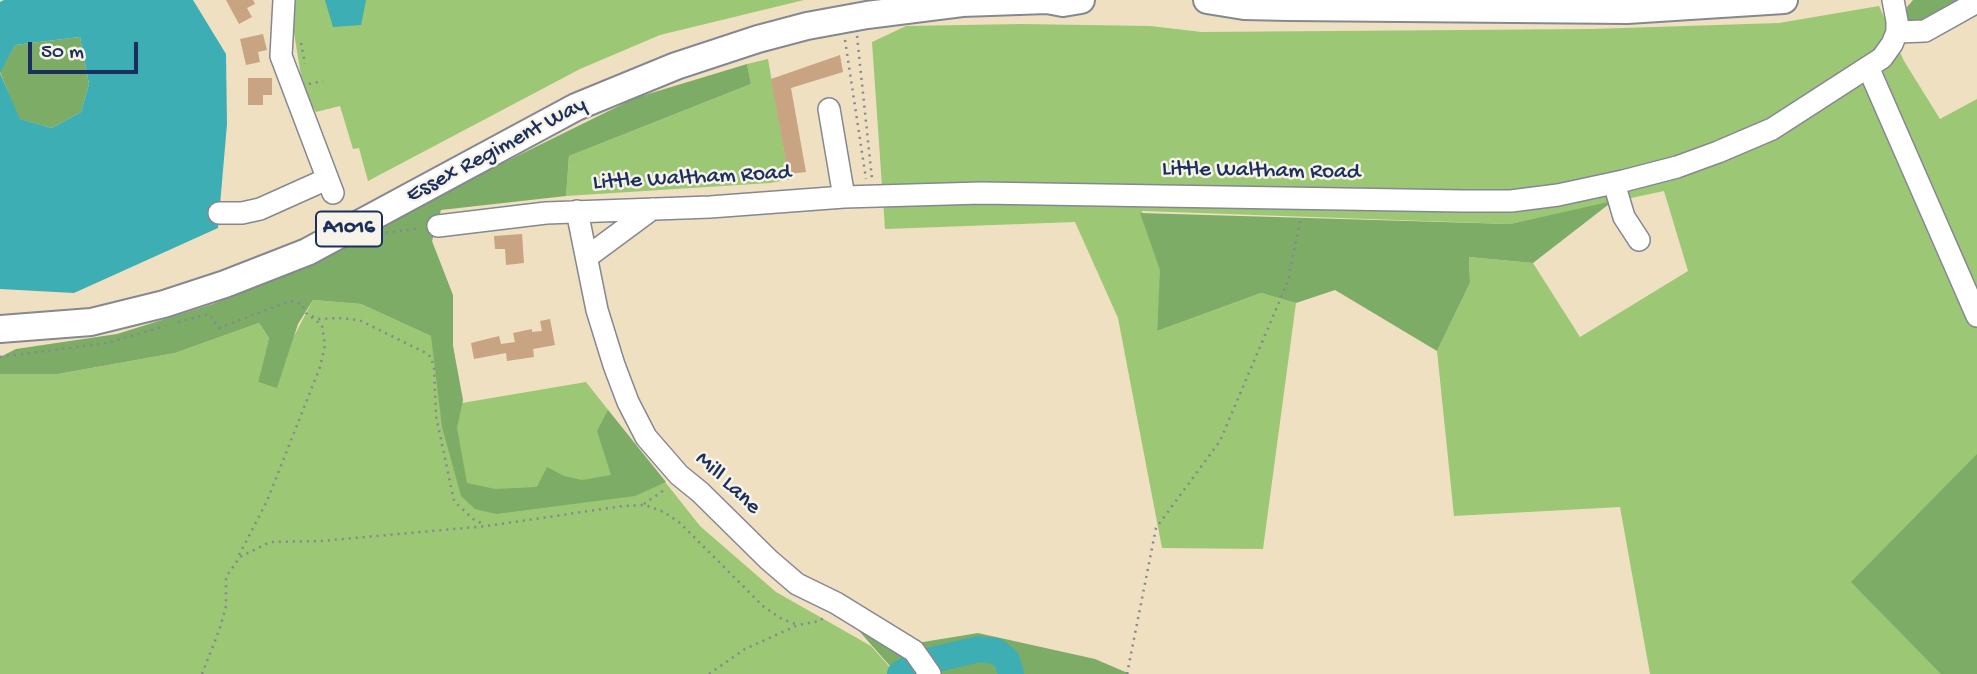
<!DOCTYPE html>
<style>
body{margin:0}
#map{position:relative;width:1977px;height:674px;overflow:hidden;background:#efe0c2;font-family:"Gochi Hand",sans-serif}
canvas{display:block}
.scale{position:absolute;left:28px;top:42px;width:110px;height:32px;box-sizing:border-box;border:4px solid #1b2f5e;border-top:0;padding-left:9px;font-size:21px;line-height:24px;white-space:nowrap;color:#1b2f5e;-webkit-text-stroke:5px #f7f3e8;paint-order:stroke}
</style>
<div id="map">
<canvas width="1977" height="674"></canvas>
<div class="scale">50 m</div>
</div>
<script>
const c = document.querySelector('canvas').getContext('2d');
c.lineJoin = 'round';
function paint(path, color) { c.fillStyle = color; c.fill(path, 'evenodd'); }
const poly = rows => new Path2D(rows.map(r => 'M' + r).join(''));
function trace(path, color, width, dash) { c.strokeStyle = color; c.lineWidth = width; c.lineCap = dash ? 'butt' : 'round'; c.setLineDash(dash || []); c.stroke(path); }
function label(font, color, halo, rows, align = 'center') {
  c.font = font + ' "Gochi Hand",sans-serif'; c.lineWidth = 5; c.setLineDash([]); c.textBaseline = 'middle'; c.strokeStyle = halo; c.fillStyle = color; for (const [text, x, y, turn = 0] of rows) {
    c.save(); c.translate(x, y); c.rotate((+turn || 0) * Math.PI / 180); c.textAlign = isNaN(turn) ? turn : align; if (halo) c.strokeText(text, 0, 0); c.fillText(text, 0, 0); c.restore();
  }
}
paint(poly([
 [292,0,804,0,660,35,580,69,368,181,359,148,353,149,340,106,316,112,304,94,294,33],
 [1879,6,1904,61,1940,119,1977,99,1977,674,1650,674,1620,507,1454,516,1437,351,1470,283,1469,257,1533,263,1580,337,1688,271,1664,191,1510,224,1142,211,1161,265,1157,331,1261,293,1296,303,1263,549,1162,548,1118,318,1075,222,885,229,872,42,906,26,1021,24,1150,26,1202,32,1591,29,1779,23],
 [768,59,788,174,791,179,770,183,566,196,569,156,751,84,747,64],
 [313,300,361,304,453,346,462,403,586,382,700,526,776,592,871,646,896,674,0,674,0,374,58,374,175,353,259,323,269,338,258,382,277,387,293,338]
]), '#9cc774');
paint(poly([
 [1913,0,1969,0,1915,32,1907,18,1907,7],
 [80,37,89,84,81,112,52,128,19,119,0,72,15,45],
 [747,64,751,84,569,156,566,196,441,210,432,241,453,295,453,346,463,400,457,428,467,483,495,489,537,487,547,467,564,476,582,480,611,475,597,431,608,410,666,482,655,487,635,496,496,514,475,509,461,496,442,427,431,336,361,304,313,300,298,324,277,388,258,382,269,338,259,323,175,353,58,374,0,374,0,357,16,349,117,334,213,304,316,259,375,226,635,98],
 [1613,201,1533,263,1469,257,1470,283,1437,351,1335,290,1296,303,1261,293,1157,331,1160,270,1140,213,1510,224],
 [1977,454,1977,674,1941,674,1851,582],
 [822,589,911,644,978,633,1095,659,1130,674,897,674]
]), '#7dac66');
paint(poly([
 [4,0,193,0,226,54,227,124,218,228,74,293,0,289,0,2],
 [80,37,89,84,81,112,52,128,20,119,0,73,15,45],
 [325,0,366,0,361,25,333,27]
]), '#3caeb4');
trace(poly([
 [900,674,920,663,979,649,996,651,1007,660,1011,674]
]), '#3caeb4', 26);
paint(poly([
 [226,0,253,0,255,4,247,8,252,17,239,24],
 [263,34,267,50,258,52,260,62,246,65,240,39],
 [840,55,843,72,791,88,806,172,788,174,771,79],
 [248,78,272,78,272,95,263,95,263,105,248,105],
 [522,234,524,263,506,265,505,249,495,249,494,236],
 [550,319,555,345,533,349,534,357,507,361,506,353,474,359,471,343,499,336,501,344,515,342,513,333,532,329,532,332,542,331,540,321]
]), '#c8a482');
const minor = poly([
 [284,0,281,56,333,193],
 [1897,32,1925,31,1977,2],
 [1868,67,1977,316],
 [829,109,844,197],
 [1614,183,1624,217,1639,240],
 [577,211,597,310,614,365,628,402,646,437,679,475,700,492,769,560,797,584,836,603,914,651,930,674],
 [219,213,242,213,260,209,327,179],
 [438,226,546,213,710,207,844,197,981,193,1463,201,1511,201,1558,195,1623,181,1677,167,1718,152,1772,129,1882,58,1892,44,1897,32,1897,21,1893,0],
 [587,257,652,209]
]);
const major = poly([
 [1207,0,1244,6,1289,7,1627,10,1784,0],
 [0,329,91,322,164,304,225,284,307,252,576,107,676,66,758,39,807,26,867,15,962,3,1047,0,1063,3,1081,0]
]);
trace(minor, '#858890', 24);
trace(major, '#858890', 30);
trace(poly([
 [857,36,872,179],
 [845,40,866,179],
 [301,43,305,64],
 [309,84,323,81],
 [386,233,421,228],
 [312,316,318,319,338,318,359,320,424,352,431,357,434,368,436,416,454,501,473,519,485,525],
 [178,322,209,314,219,328,290,301,302,304,306,313,322,325,325,345,320,367,267,501,237,559],
 [0,357,107,343,165,326],
 [644,504,667,488],
 [202,674,220,628,226,606,226,577,240,557,270,542,321,541,487,526,623,506,645,505,664,512,680,523,764,607,782,619,798,625],
 [709,674,745,649,798,625,820,621,824,617],
 [1127,674,1156,528,1220,441,1288,281,1301,216]
]), '#858890', 2.5, [2, 5]);
trace(minor, '#fff', 21);
trace(major, '#fff', 26);
for (const [x, y, w] of [
 [349,229,66]
]) { const box = new Path2D(); box.roundRect(x - w / 2, y - 17.5, w, 35, 5); c.fillStyle = '#f7f3e8'; c.fill(box); trace(box, '#1b2f5e', 2); }
label('bold 21px', '#1b2f5e', null, [
 ["A1016",349,229]
]);
label('23px', '#1b2f5e', '#f7f3e8', [
 ["Essex Regiment Way",497,151,-28],
 ["Little Waltham Road",1261,172,1],
 ["Little Waltham Road",692,179,-3],
 ["Mill Lane",727,484,43]
]);
</script>
